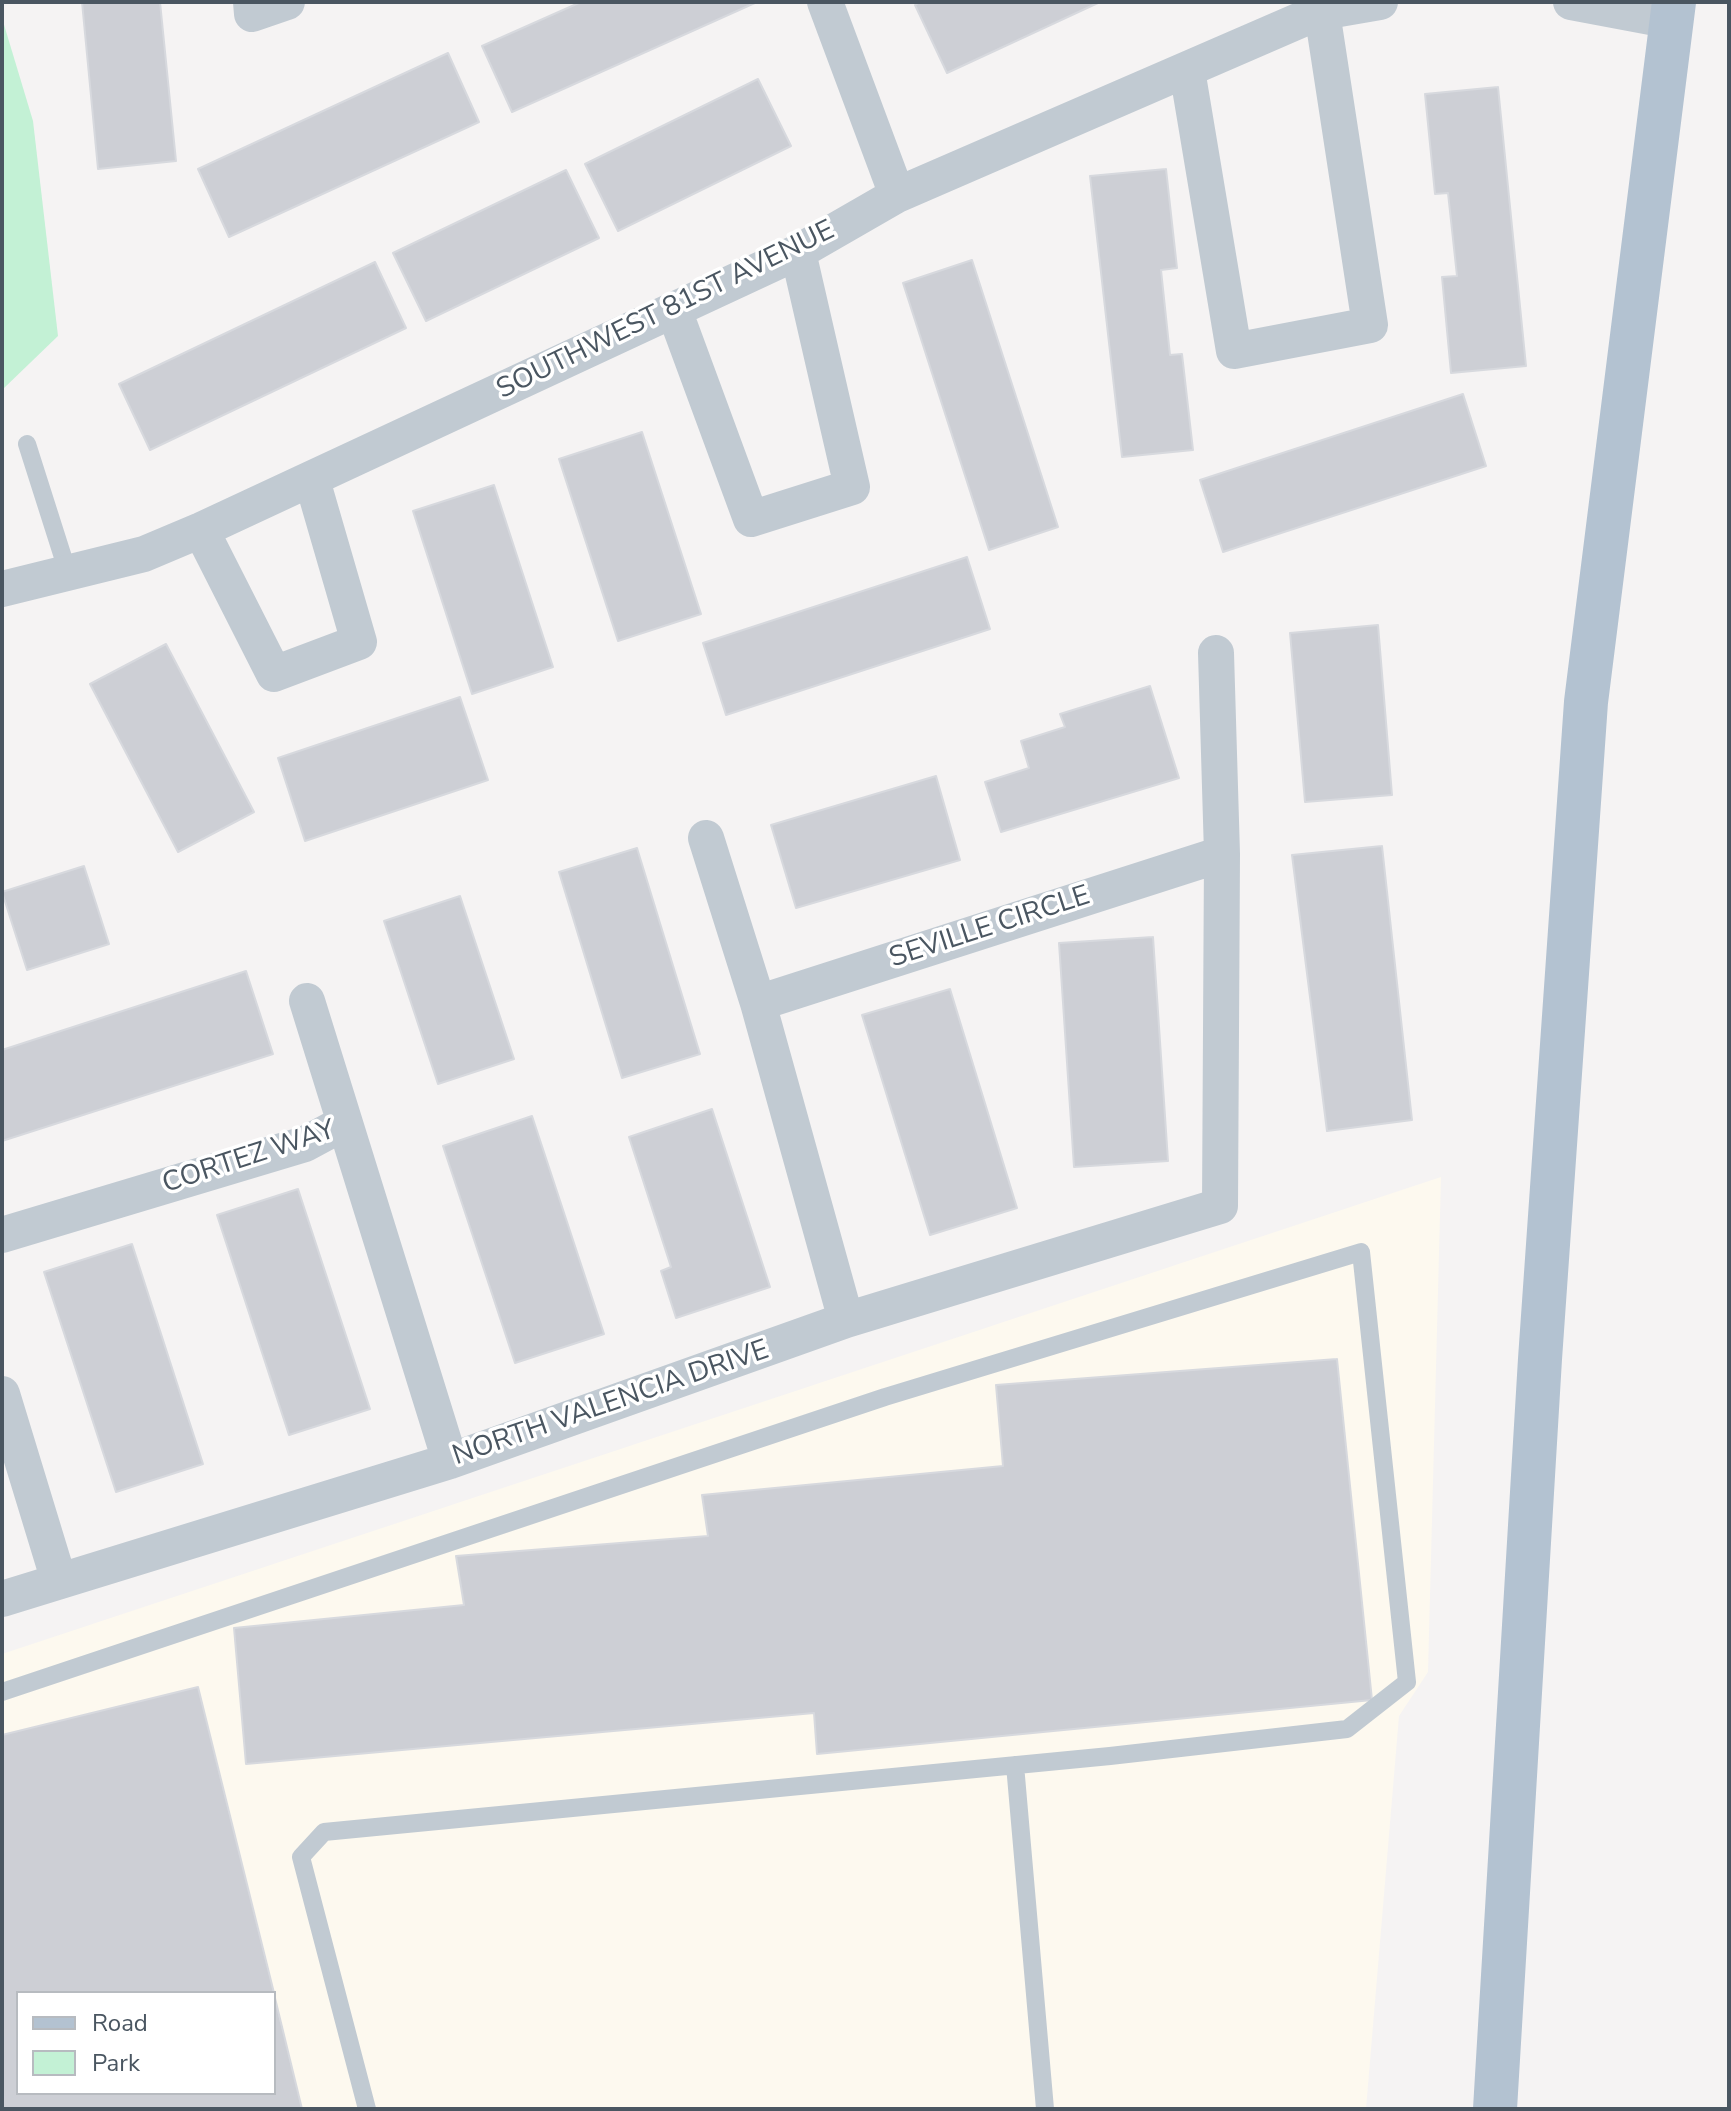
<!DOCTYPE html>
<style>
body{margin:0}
#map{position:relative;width:1731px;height:2111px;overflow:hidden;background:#f5f3f3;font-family:"Nunito Sans",sans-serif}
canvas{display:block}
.frame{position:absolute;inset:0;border:4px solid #4a5661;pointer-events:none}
.legend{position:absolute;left:16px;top:1991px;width:260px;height:104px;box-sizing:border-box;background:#fff;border:2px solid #b7bbc0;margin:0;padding:10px 14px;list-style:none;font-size:24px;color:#4a5661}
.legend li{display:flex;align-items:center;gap:16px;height:40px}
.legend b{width:40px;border:2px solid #b7bbc0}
</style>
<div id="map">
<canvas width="1731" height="2111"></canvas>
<div class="frame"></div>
<ul class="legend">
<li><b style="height:10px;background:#b3c2d1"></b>Road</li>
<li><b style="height:22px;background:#c3f1d5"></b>Park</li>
</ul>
</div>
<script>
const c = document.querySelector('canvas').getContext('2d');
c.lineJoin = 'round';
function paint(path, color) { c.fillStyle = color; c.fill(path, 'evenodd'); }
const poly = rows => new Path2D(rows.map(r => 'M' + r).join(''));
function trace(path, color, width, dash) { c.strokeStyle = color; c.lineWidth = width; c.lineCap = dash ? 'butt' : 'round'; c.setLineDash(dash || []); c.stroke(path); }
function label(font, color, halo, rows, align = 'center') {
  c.font = font + ' "Nunito Sans",sans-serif'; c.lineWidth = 7; c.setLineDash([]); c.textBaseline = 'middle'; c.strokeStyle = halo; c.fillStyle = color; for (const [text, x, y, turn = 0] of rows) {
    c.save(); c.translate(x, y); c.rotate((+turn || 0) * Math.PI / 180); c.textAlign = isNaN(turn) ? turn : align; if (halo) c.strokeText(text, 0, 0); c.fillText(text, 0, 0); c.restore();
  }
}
paint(poly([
 [1441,1177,1428,1672,1399,1716,1366,2109,2,2109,2,1654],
 [18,1993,274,1993,274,2093,18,2093]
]), '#fdf9ef');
paint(poly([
 [2,18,33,121,58,336,2,390]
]), '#c3f1d5');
const building = poly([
 [82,2,160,2,176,161,98,169,82,2],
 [581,2,757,2,512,112,482,46,581,2],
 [920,2,1100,2,947,73,915,5,920,2],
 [448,53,479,122,229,237,198,169,448,53],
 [758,79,791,146,618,231,585,164,758,79],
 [1498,87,1526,366,1451,373,1442,277,1457,276,1448,193,1435,194,1425,94,1498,87],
 [1166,169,1177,268,1161,270,1170,355,1182,354,1193,450,1122,457,1090,176,1166,169],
 [566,170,599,238,426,321,393,253,566,170],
 [972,260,1058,527,989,550,903,283,972,260],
 [375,262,406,328,150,450,119,384,375,262],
 [1463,394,1486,466,1223,552,1200,480,1463,394],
 [642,432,701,614,618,641,559,459,642,432],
 [494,485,553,667,472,694,413,511,494,485],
 [967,557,990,629,726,715,703,643,967,557],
 [1378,625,1392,795,1305,802,1290,633,1378,625],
 [166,644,254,812,178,852,90,684,166,644],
 [1150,686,1179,778,1001,832,985,782,1029,768,1021,741,1065,727,1060,714,1150,686],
 [460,697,488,780,305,841,278,758,460,697],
 [936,776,960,860,796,908,771,825,936,776],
 [1382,846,1412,1120,1327,1131,1292,855,1382,846],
 [637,848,700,1054,622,1078,559,872,637,848],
 [84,866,109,944,27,970,2,892,84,866],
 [460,896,514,1059,438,1084,384,921,460,896],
 [1153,937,1168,1161,1074,1167,1059,943,1153,937],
 [246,971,273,1054,2,1141,2,1050,246,971],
 [950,989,1017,1208,930,1235,862,1015,950,989],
 [712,1109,770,1287,676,1318,661,1271,671,1267,629,1137,712,1109],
 [532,1116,604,1334,515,1363,443,1146,532,1116],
 [298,1189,370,1409,289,1435,217,1215,298,1189],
 [132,1244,203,1464,116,1492,44,1272,132,1244],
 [1337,1359,1372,1700,817,1754,814,1713,246,1764,234,1628,464,1605,456,1556,708,1536,702,1495,1003,1466,996,1385,1337,1359],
 [198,1687,274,1993,18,1993,18,2093,274,2093,274,1994,302,2109,2,2109,2,1735,198,1687]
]);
paint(building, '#cdcfd5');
trace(building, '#d7d9de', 2);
trace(poly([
 [27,444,68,573],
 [2,1692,885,1397,1361,1252,1407,1682,1347,1729,1110,1756,324,1832,301,1857,367,2109],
 [1015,1765,1045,2109]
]), '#c1cad2', 18);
trace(poly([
 [251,2,252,14,287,2],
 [825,2,897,195],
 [1571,2,1672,21],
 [1322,12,1380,2],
 [1187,70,1234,351,1370,325,1322,12,1326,2],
 [674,310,751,519,852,487,798,252],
 [201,530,274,674,359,642,312,480],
 [2,589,144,554,201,530,798,252,897,195,1342,2],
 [706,838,758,1003,846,1320],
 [307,1001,450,1461],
 [758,1003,1222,854],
 [2,1235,305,1144,344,1123],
 [2,1394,59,1581],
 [2,1599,450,1461,846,1320,1220,1206,1222,854,1216,653]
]), '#c1cad2', 36);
trace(poly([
 [1495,2109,1540,1359,1586,702,1674,2]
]), '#b3c2d1', 44);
label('28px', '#4a5661', '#fff', [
 ["SOUTHWEST 81ST AVENUE",666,311,-26],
 ["SEVILLE CIRCLE",990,928,-18],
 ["CORTEZ WAY",249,1158,-18],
 ["NORTH VALENCIA DRIVE",611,1404,-19]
]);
</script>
